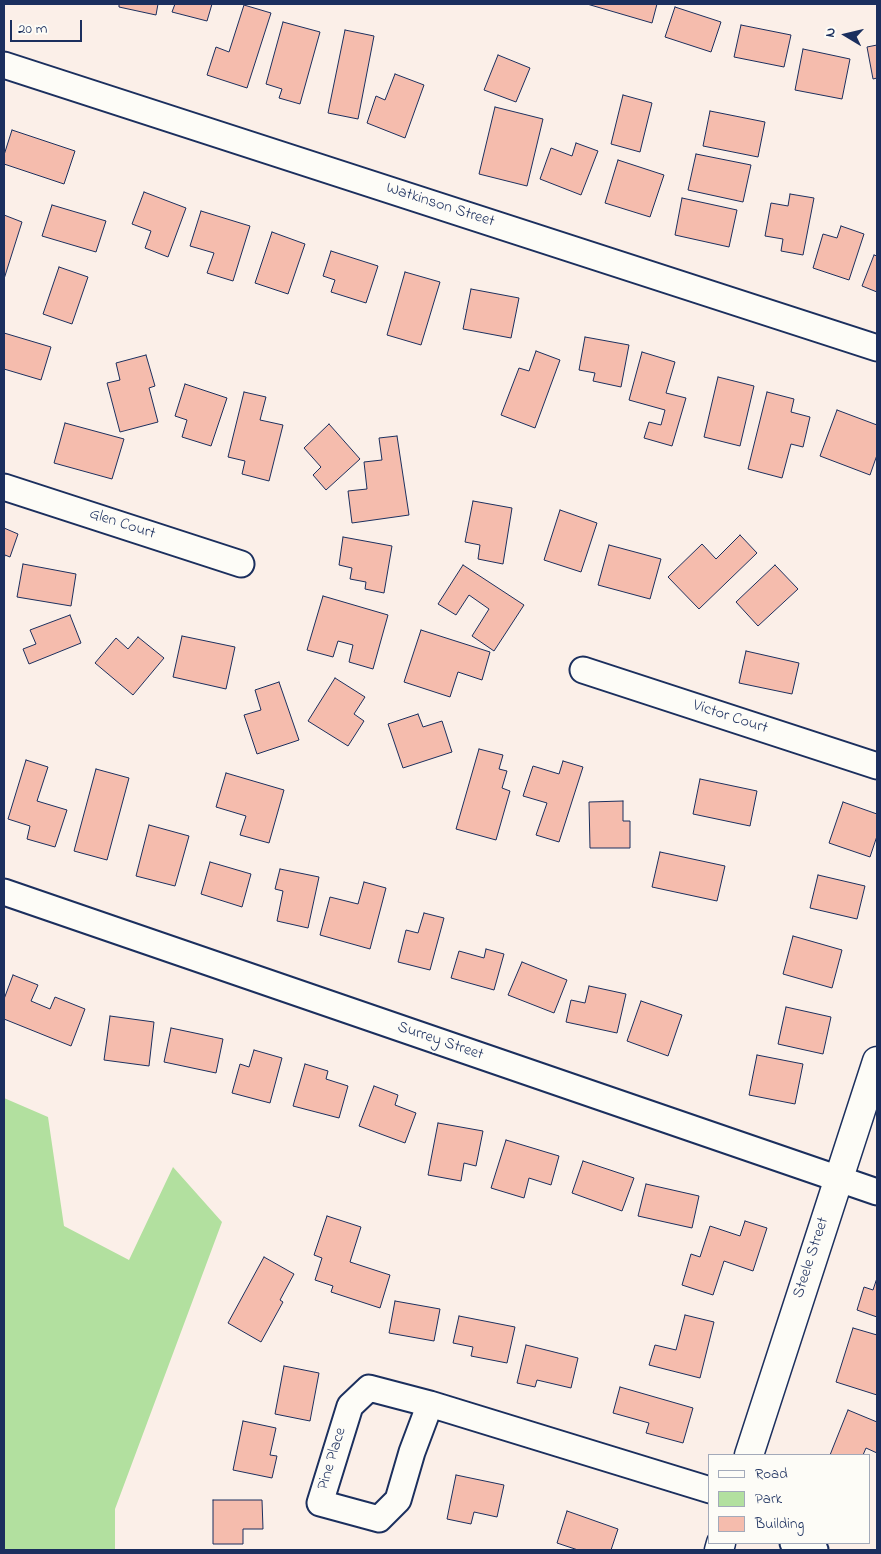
<!DOCTYPE html>
<style>
body{margin:0}
#map{position:relative;width:881px;height:1554px;overflow:hidden;background:#fbefe8;font-family:"Indie Flower",sans-serif}
canvas{display:block}
.frame{position:absolute;inset:0;border:5px solid #1b2f5e;pointer-events:none}
.legend{position:absolute;left:708px;top:1454px;width:162px;height:90px;box-sizing:border-box;background:#fdfcf7;border:1px solid #a3aaba;margin:0;padding:6px 9px;list-style:none;font-size:15px;color:#1b2f5e}
.legend li{display:flex;align-items:center;gap:10px;height:25px}
.legend b{width:25px;border:1px solid #a3aaba}
.north{position:absolute;left:821px;top:10px;width:50px;height:50px;-webkit-text-stroke:4px #fdfcf7;paint-order:stroke;rotate:279deg;font-size:14px;font-weight:700;line-height:20px;text-align:center;color:#1b2f5e}
.north::after{content:'';display:block;margin:auto;width:18px;height:22px;background:#1b2f5e;clip-path:polygon(50% 0,100% 100%,50% 72%,0 100%)}
.scale{position:absolute;left:10px;top:20px;width:72px;height:22px;box-sizing:border-box;border:2px solid #1b2f5e;border-top:0;padding-left:6px;font-size:15px;line-height:18px;white-space:nowrap;color:#1b2f5e;-webkit-text-stroke:4px #fdfcf7;paint-order:stroke}
</style>
<div id="map">
<canvas width="881" height="1554"></canvas>
<div class="frame"></div>
<ul class="legend">
<li><b style="height:6px;background:#fdfcf7"></b>Road</li>
<li><b style="height:14px;background:#b2e09f"></b>Park</li>
<li><b style="height:14px;background:#f5bcad"></b>Building</li>
</ul>
<div class="north">N</div>
<div class="scale">20 m</div>
</div>
<script>
const c = document.querySelector('canvas').getContext('2d');
c.lineJoin = 'round';
function paint(path, color) { c.fillStyle = color; c.fill(path, 'evenodd'); }
const poly = rows => new Path2D(rows.map(r => 'M' + r).join(''));
function trace(path, color, width, dash) { c.strokeStyle = color; c.lineWidth = width; c.lineCap = dash ? 'butt' : 'round'; c.setLineDash(dash || []); c.stroke(path); }
function label(font, color, halo, rows, align = 'center') {
  c.font = font + ' "Indie Flower",sans-serif'; c.lineWidth = 4; c.setLineDash([]); c.textBaseline = 'middle'; c.strokeStyle = halo; c.fillStyle = color; for (const [text, x, y, turn = 0] of rows) {
    c.save(); c.translate(x, y); c.rotate((+turn || 0) * Math.PI / 180); c.textAlign = isNaN(turn) ? turn : align; if (halo) c.strokeText(text, 0, 0); c.fillText(text, 0, 0); c.restore();
  }
}
paint(poly([
 [4,1098,48,1117,64,1226,129,1260,173,1167,222,1222,115,1509,115,1550,4,1550]
]), '#b2e09f');
const building = poly([
 [119,4,158,4,156,15,119,7,119,4],
 [175,4,212,4,207,21,172,12,175,4],
 [587,4,657,4,652,23,587,4],
 [244,5,271,13,247,88,207,75,216,47,229,52,244,5],
 [675,7,721,22,711,52,665,37,675,7],
 [283,22,320,32,300,104,279,98,282,89,266,84,283,22],
 [741,25,791,35,784,67,734,57,741,25],
 [345,30,374,36,358,119,328,113,345,30],
 [877,45,877,78,873,79,867,47,877,45],
 [803,49,850,59,842,99,795,90,803,49],
 [498,55,530,68,516,102,484,90,498,55],
 [395,74,424,85,405,138,367,123,376,96,385,100,395,74],
 [623,95,652,103,640,152,611,144,623,95],
 [495,107,543,119,527,186,479,174,495,107],
 [710,111,765,122,758,157,703,146,710,111],
 [12,130,75,151,64,184,4,164,4,155,12,130],
 [576,143,598,151,581,195,540,179,551,148,572,156,576,143],
 [696,154,751,165,743,202,688,190,696,154],
 [618,160,664,175,650,217,605,203,618,160],
 [144,192,186,208,168,257,145,248,151,231,132,224,144,192],
 [790,194,814,198,803,255,781,251,783,239,765,236,771,203,788,206,790,194],
 [682,198,737,210,729,247,675,235,682,198],
 [52,205,106,221,96,252,42,236,52,205],
 [201,211,250,226,233,281,207,273,214,253,190,246,201,211],
 [4,215,22,222,4,279,4,215],
 [841,226,864,234,849,280,813,268,823,234,837,238,841,226],
 [272,232,305,244,288,294,255,283,272,232],
 [331,251,378,266,366,303,331,292,335,280,323,276,331,251],
 [874,255,877,256,877,292,862,286,874,255],
 [59,267,88,277,72,324,43,314,59,267],
 [405,272,440,282,421,345,387,335,405,272],
 [471,289,519,298,511,338,463,329,471,289],
 [4,333,51,347,41,380,4,369,4,333],
 [585,337,629,345,621,387,593,381,595,373,579,370,585,337],
 [536,351,560,360,535,428,501,415,519,368,529,371,536,351],
 [642,352,675,362,666,393,686,398,672,446,644,438,649,422,661,425,665,410,629,400,642,352],
 [146,355,155,386,149,388,158,422,120,432,107,383,120,380,116,363,146,355],
 [718,377,754,386,740,446,704,437,718,377],
 [185,384,227,398,211,446,182,437,187,420,175,416,185,384],
 [244,392,266,397,260,420,283,425,269,481,242,474,245,461,228,457,244,392],
 [767,392,794,399,791,412,810,417,803,447,791,444,782,478,748,469,767,392],
 [837,410,877,425,877,455,870,475,820,456,837,410],
 [65,423,124,439,112,479,54,463,65,423],
 [329,424,360,459,326,490,313,475,321,467,304,448,329,424],
 [397,436,409,515,352,523,348,491,367,489,364,462,382,460,379,438,397,436],
 [473,501,512,508,503,564,478,559,480,545,465,542,473,501],
 [560,510,597,523,581,572,544,560,560,510],
 [4,528,18,534,10,557,5,555,4,559,4,528],
 [740,535,757,553,699,609,668,577,702,544,716,559,740,535],
 [343,537,392,546,384,593,365,589,366,582,350,579,352,568,339,565,343,537],
 [609,545,661,559,650,599,598,585,609,545],
 [23,564,76,574,71,606,17,597,23,564],
 [463,565,524,605,494,651,472,636,489,609,469,595,456,615,438,604,463,565],
 [775,565,798,589,758,626,736,602,775,565],
 [323,596,388,615,373,669,349,662,353,645,338,641,333,657,307,650,323,596],
 [70,615,81,643,29,664,23,649,36,644,30,630,70,615],
 [421,630,490,652,482,680,458,672,450,697,404,682,421,630],
 [182,636,235,647,226,689,173,677,182,636],
 [138,637,164,658,133,695,95,663,116,638,128,649,138,637],
 [746,651,799,663,792,694,739,683,746,651],
 [335,678,365,697,354,714,364,721,348,746,308,721,335,678],
 [279,682,299,740,257,754,244,715,261,710,255,690,279,682],
 [418,714,423,727,442,721,452,752,403,768,388,724,418,714],
 [479,749,503,755,499,769,507,771,502,788,510,791,496,840,456,829,479,749],
 [26,760,48,767,37,801,67,810,55,847,27,839,30,826,8,819,26,760],
 [563,761,583,767,559,842,536,835,547,803,523,796,533,766,559,774,563,761],
 [96,769,129,778,107,860,74,851,96,769],
 [226,773,284,790,269,843,240,835,246,816,216,807,226,773],
 [700,779,757,791,750,826,693,814,700,779],
 [623,801,623,821,630,821,630,848,590,848,589,802,623,801],
 [843,802,877,814,877,836,870,857,829,843,843,802],
 [149,825,189,836,175,886,136,876,149,825],
 [660,852,725,866,717,901,652,887,660,852],
 [210,862,251,874,242,907,201,894,210,862],
 [280,869,319,877,308,928,277,921,283,891,275,889,280,869],
 [818,875,865,886,857,919,810,908,818,875],
 [364,882,386,888,370,949,320,935,330,897,358,904,364,882],
 [424,913,444,918,430,970,398,962,406,930,418,933,424,913],
 [793,936,842,950,832,988,783,974,793,936],
 [486,949,504,954,494,990,451,978,459,951,484,958,486,949],
 [522,962,567,980,554,1013,508,995,522,962],
 [13,975,38,985,31,1001,50,1009,55,997,85,1009,71,1046,4,1019,4,999,13,975],
 [589,986,626,994,617,1033,566,1022,571,1000,585,1003,589,986],
 [641,1001,682,1015,668,1056,627,1041,641,1001],
 [786,1007,831,1017,823,1054,778,1044,786,1007],
 [110,1016,154,1022,149,1066,104,1060,110,1016],
 [171,1028,223,1039,216,1073,164,1062,171,1028],
 [254,1050,282,1058,270,1103,232,1093,240,1064,249,1067,254,1050],
 [757,1055,803,1064,795,1104,749,1095,757,1055],
 [305,1064,328,1071,326,1079,348,1086,339,1118,293,1106,305,1064],
 [374,1086,398,1095,395,1105,416,1113,405,1143,359,1126,374,1086],
 [438,1123,483,1131,476,1166,464,1163,461,1181,428,1175,438,1123],
 [506,1140,559,1156,551,1185,529,1178,524,1198,491,1188,506,1140],
 [583,1161,634,1178,622,1211,572,1193,583,1161],
 [646,1184,699,1196,692,1228,638,1216,646,1184],
 [327,1216,361,1227,350,1262,390,1275,380,1308,331,1292,333,1286,315,1280,322,1258,314,1255,327,1216],
 [745,1221,767,1228,753,1271,724,1261,713,1295,682,1285,691,1254,700,1257,710,1226,740,1236,745,1221],
 [264,1257,294,1274,280,1300,283,1302,261,1342,228,1323,264,1257],
 [877,1278,877,1317,857,1310,864,1287,873,1290,877,1278],
 [395,1301,440,1309,434,1341,389,1333,395,1301],
 [685,1315,714,1322,700,1378,649,1365,655,1345,676,1350,685,1315],
 [459,1316,515,1327,507,1363,471,1356,473,1347,453,1343,459,1316],
 [853,1328,877,1335,877,1395,836,1382,853,1328],
 [526,1345,578,1358,571,1388,537,1380,535,1387,517,1383,526,1345],
 [284,1366,319,1373,310,1421,275,1414,284,1366],
 [620,1387,693,1408,683,1443,646,1433,649,1423,613,1413,620,1387],
 [848,1410,877,1422,877,1453,866,1448,863,1455,830,1455,848,1410],
 [243,1421,276,1428,270,1455,277,1456,272,1478,233,1470,243,1421],
 [456,1475,504,1485,497,1517,474,1512,471,1524,447,1519,456,1475],
 [213,1500,262,1500,263,1529,243,1529,243,1544,213,1544,213,1500],
 [567,1511,618,1529,611,1550,578,1550,557,1543,567,1511]
]);
paint(building, '#f5bcad');
trace(building, '#1b2f5e', 1);
const street = poly([
 [4,65,877,348],
 [4,487,241,564],
 [583,670,877,766],
 [4,892,877,1192],
 [430,1404,412,1452,398,1500,379,1519,320,1503,350,1406,369,1388,430,1404,710,1490],
 [793,1543,815,1550]
]);
const secondary = poly([
 [749,1455,877,1061],
 [719,1550,721,1543]
]);
trace(street, '#1b2f5e', 29);
trace(secondary, '#1b2f5e', 31);
trace(street, '#fdfcf7', 25);
trace(secondary, '#fdfcf7', 28);
label('16px', '#1b2f5e', '#fdfcf7', [
 ["Watkinson Street",440,206,18],
 ["Glen Court",122,525,18],
 ["Victor Court",730,718,18],
 ["Surrey Street",440,1042,19],
 ["Steele Street",812,1258,-72],
 ["Pine Place",333,1459,-73]
]);
</script>
